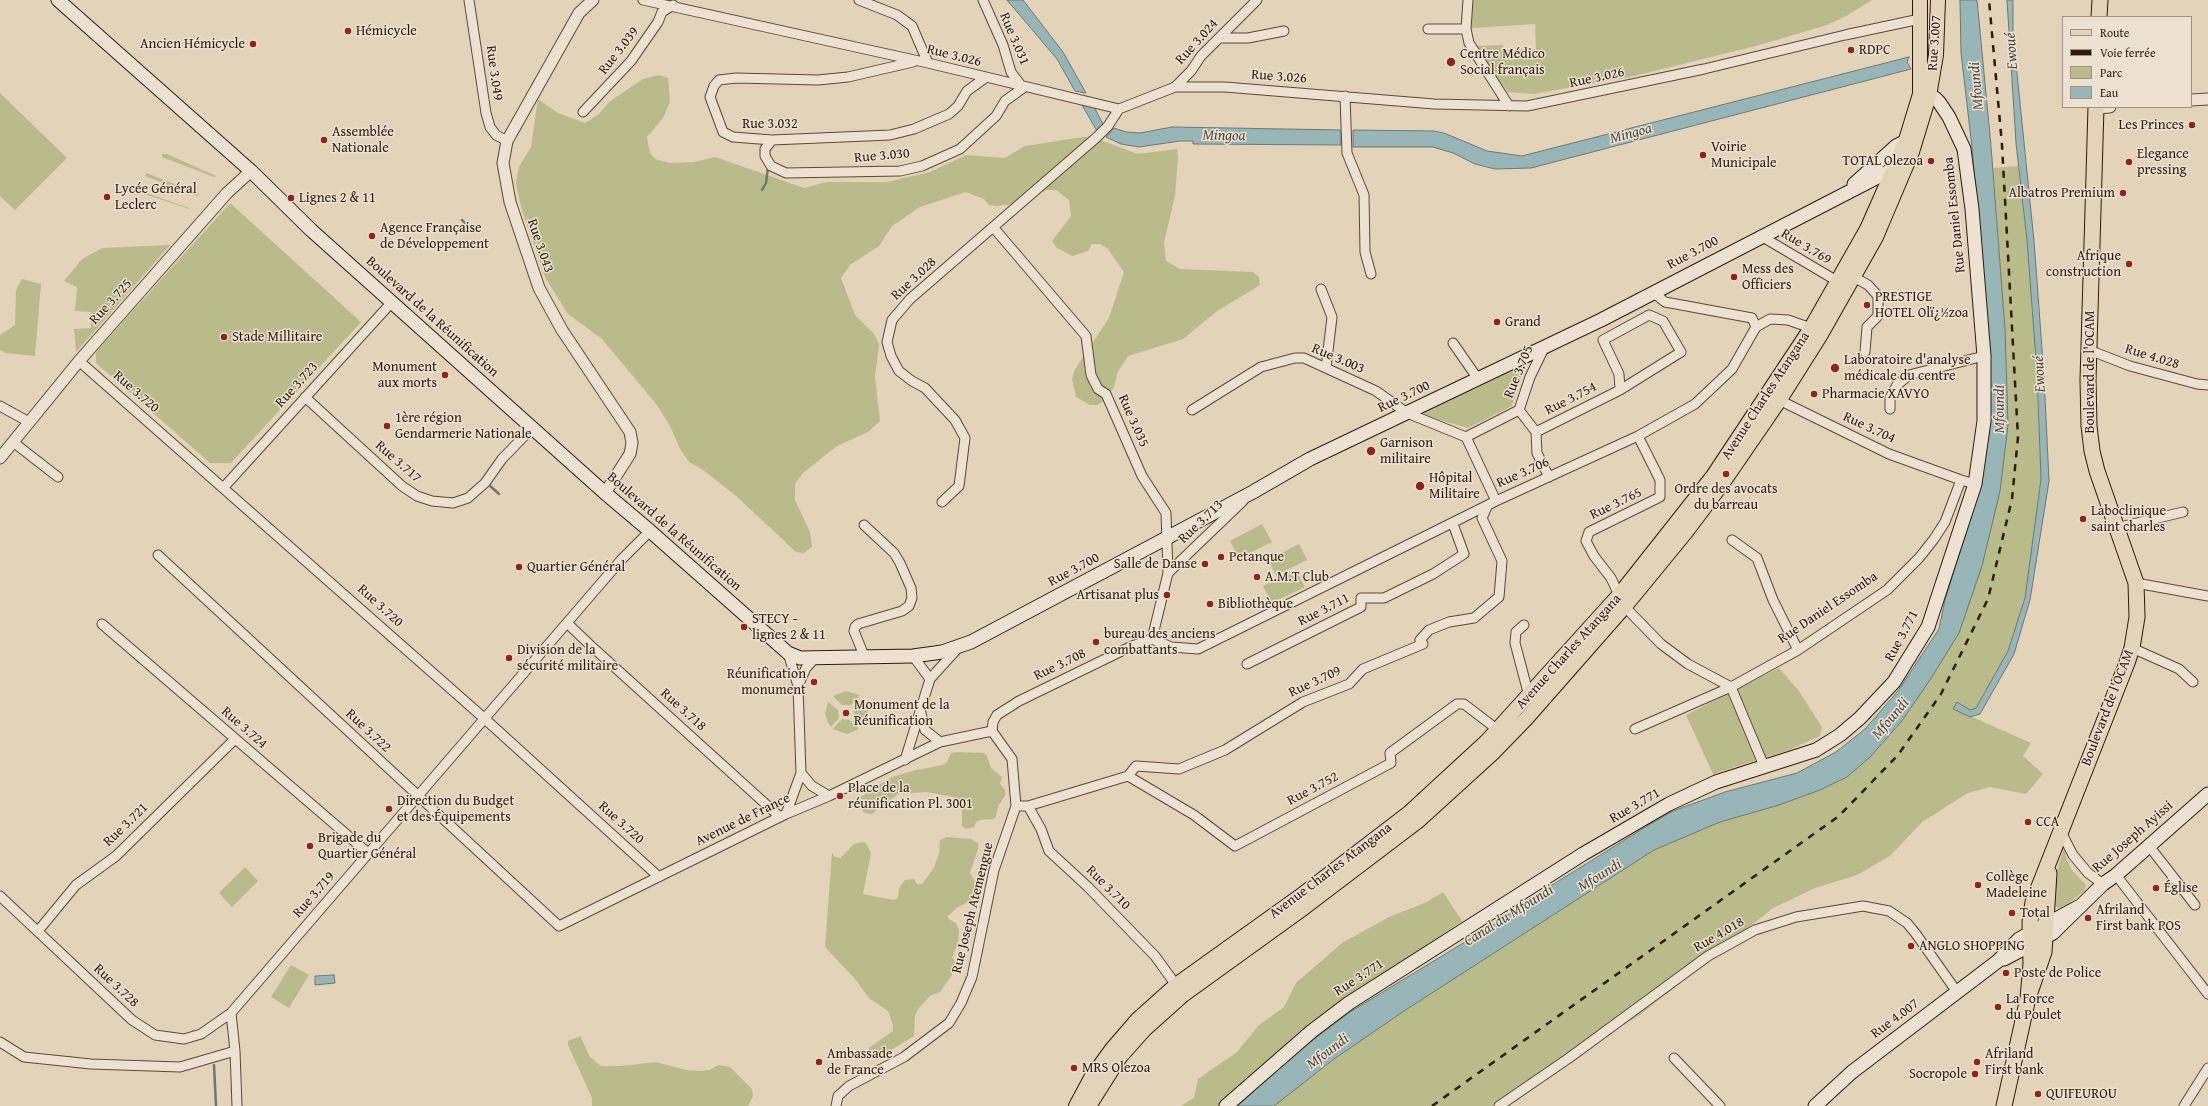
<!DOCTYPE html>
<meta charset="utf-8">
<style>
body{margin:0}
#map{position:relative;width:2208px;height:1106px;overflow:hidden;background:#e3d3b9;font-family:"Gentium Book Plus",serif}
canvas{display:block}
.legend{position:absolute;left:2062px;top:16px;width:130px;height:92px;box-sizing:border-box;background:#ede2d2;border:1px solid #a19282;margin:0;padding:5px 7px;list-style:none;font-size:12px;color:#2e1a0b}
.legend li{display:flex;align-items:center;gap:8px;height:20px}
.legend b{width:20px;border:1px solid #a19282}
</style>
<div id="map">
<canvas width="2208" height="1106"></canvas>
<ul class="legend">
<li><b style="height:5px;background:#e3d3b9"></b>Route</li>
<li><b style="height:5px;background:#2e1a0b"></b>Voie ferrée</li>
<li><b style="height:11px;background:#babb8b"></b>Parc</li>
<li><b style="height:11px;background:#98b6b8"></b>Eau</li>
</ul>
</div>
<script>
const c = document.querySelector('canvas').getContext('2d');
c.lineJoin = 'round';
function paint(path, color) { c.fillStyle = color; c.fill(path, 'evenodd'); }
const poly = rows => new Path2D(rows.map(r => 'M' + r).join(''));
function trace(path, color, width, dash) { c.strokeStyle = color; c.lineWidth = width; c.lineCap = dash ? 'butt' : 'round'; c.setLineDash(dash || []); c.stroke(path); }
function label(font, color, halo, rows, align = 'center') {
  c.font = font + ' "Gentium Book Plus",serif'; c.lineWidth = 3; c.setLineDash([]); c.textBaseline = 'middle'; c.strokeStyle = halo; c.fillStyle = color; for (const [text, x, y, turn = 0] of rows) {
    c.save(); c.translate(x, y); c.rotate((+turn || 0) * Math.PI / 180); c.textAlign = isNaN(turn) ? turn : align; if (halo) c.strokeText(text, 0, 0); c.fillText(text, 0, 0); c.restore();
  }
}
paint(poly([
 [1472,0,1872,0,1846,16,1827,25,1756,46,1634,76,1534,94,1508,92,1475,48,1476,46,1503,45,1504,50,1536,49,1535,24,1472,28],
 [659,75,668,78,670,102,663,118,647,137,650,153,655,159,670,163,694,162,715,157,804,188,827,182,887,182,930,172,966,155,1005,158,1025,146,1083,137,1092,137,1138,154,1177,149,1178,157,1175,196,1164,242,1166,261,1180,269,1253,272,1259,277,1260,285,1216,312,1183,339,1128,356,1118,371,1114,387,1105,400,1098,405,1090,405,1076,397,1072,379,1074,371,1109,318,1124,272,1108,249,1100,244,1092,244,1088,251,1072,256,1057,248,1052,241,1071,216,1069,200,1056,190,1047,190,1014,204,997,206,989,205,984,199,966,192,920,207,892,226,879,246,850,265,841,278,855,315,875,335,879,345,875,377,880,421,868,432,837,446,803,473,795,484,795,500,810,532,812,547,804,553,796,552,735,495,703,470,689,462,680,449,670,426,657,405,602,339,567,313,545,277,521,207,516,183,519,167,531,147,538,99,558,113,585,123,599,114,609,102,643,79],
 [0,93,67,158,15,210,0,196],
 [162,154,167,154,216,176,214,177,162,157],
 [2018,166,2027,240,2037,373,2041,479,2025,598,2008,651,1976,708,1970,710,1957,703,1954,709,2031,743,2023,756,2043,774,2026,794,1990,787,1968,793,1922,822,1890,856,1857,875,1815,888,1773,908,1640,1015,1527,1082,1492,1106,1274,1106,1334,1059,1407,1009,1654,850,1720,822,1779,805,1820,790,1847,777,1870,757,1901,722,1959,633,2000,491,2008,425,2005,329,1993,168],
 [146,173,198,193,199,195,197,196,145,176],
 [132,188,189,208,190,209,132,190],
 [230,203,361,322,231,463,210,463,96,363,96,352],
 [170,245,76,352,74,329,91,328,91,312,75,311,77,287,64,281,82,259,102,248],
 [22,279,41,284,35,356,6,353,0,350,0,335,15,325,16,290],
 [1526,361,1512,406,1468,428,1419,414],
 [1262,524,1272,542,1239,558,1230,541],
 [1299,544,1307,560,1276,575,1268,560],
 [1296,570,1305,587,1272,603,1263,586],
 [1779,668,1798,690,1822,727,1820,736,1789,750,1713,774,1686,715],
 [846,691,860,695,851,705,842,705,833,696],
 [862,698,868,711,864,723,854,715,853,708],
 [828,702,838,710,839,718,831,727,827,721,825,713],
 [842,719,849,720,859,729,847,734,833,729],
 [956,752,984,753,987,756,991,768,1002,777,1000,784,1005,790,1005,796,998,806,996,817,993,819,980,820,976,822,974,827,966,829,962,826,962,806,954,797,926,792,898,794,872,814,865,813,861,809,861,797,872,789,892,777,916,770,943,765,947,762,951,753],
 [947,837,971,839,978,843,978,849,970,873,976,883,977,895,974,899,958,907,948,916,949,919,956,923,959,930,958,944,952,957,958,966,940,992,930,996,918,1009,915,1015,914,1036,881,1056,875,1056,868,1054,869,1048,893,1031,893,1025,888,1011,869,998,856,980,825,947,832,853,835,857,840,858,854,844,861,842,866,843,871,853,863,894,894,900,898,898,899,888,905,880,914,879,917,884,922,884,934,868,939,853,940,840],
 [2064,847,2067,860,2071,869,2086,885,2084,891,2063,908,2058,908,2053,903,2055,877],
 [245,867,258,881,232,907,219,893],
 [1443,892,1462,921,1384,975,1221,1106,1181,1106,1194,1098,1198,1079,1237,1052,1259,1025,1284,1007,1296,983,1342,943,1389,917,1427,902],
 [291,965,309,975,289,1008,271,997],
 [580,1036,590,1057,601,1066,621,1066,656,1062,686,1070,700,1071,710,1070,718,1065,730,1067,752,1089,753,1096,748,1106,592,1106,592,1098,568,1045,568,1041]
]), '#babb8b');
const water = poly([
 [1007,0,1023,0,1063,52,1086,93,1075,91,1057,59,1007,0],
 [1960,0,1977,0,1991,146,2005,329,2008,425,2000,491,1982,566,1959,633,1930,680,1901,722,1870,757,1847,777,1820,790,1779,805,1720,822,1654,850,1407,1009,1334,1059,1274,1106,1238,1106,1284,1062,1350,1012,1501,920,1544,890,1652,823,1673,811,1725,792,1797,773,1836,752,1865,729,1898,691,1939,629,1945,600,1981,486,1990,422,1989,347,1972,147,1961,53,1960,0],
 [2007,0,2013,0,2013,34,2034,241,2044,376,2049,481,2030,600,2014,654,1980,714,1970,717,1953,709,1957,702,1970,710,1976,708,2008,651,2025,598,2041,479,2037,373,2027,240,2016,143,2007,0],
 [1909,57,1907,62,1911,69,1531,168,1495,169,1475,164,1453,153,1433,147,1353,147,1353,130,1434,131,1444,133,1487,151,1522,156,1909,57],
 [1082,105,1094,107,1104,126,1097,131,1082,105],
 [1172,127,1341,130,1341,145,1193,144,1193,141,1180,141,1139,147,1121,144,1106,137,1114,128,1126,132,1140,133,1172,127],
 [334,975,335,983,315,985,315,976,334,975]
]);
paint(water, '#98b6b8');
trace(water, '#6e7873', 1);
trace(poly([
 [762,190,766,183,768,167],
 [462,220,472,231],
 [488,484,499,494],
 [214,1065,216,1106]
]), '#6e7873', 2.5);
const minor = poly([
 [469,0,486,113,490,127,496,135,507,141],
 [643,0,928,63,1119,109,1175,87,1225,87,1434,104,1527,106,1704,69,1845,35,1920,19],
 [859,0,897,15,912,26,928,63],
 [1468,0,1466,29,1469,43,1509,106],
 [1428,29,1466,29],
 [1220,38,1248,38,1284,31],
 [913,62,848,77,818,80,736,78,719,80,714,86,710,97,723,132,733,137,772,140,890,135,914,129,949,114,958,106,967,91,985,78],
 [1175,87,1191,71,1201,56,1257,0],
 [1345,96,1347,153,1364,195,1365,252,1371,274],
 [583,112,631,61,658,22,662,12,673,5],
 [772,140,765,149,765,156,771,166,786,173,900,171,922,166,960,149,996,116,1005,101,1023,88,1011,72,1003,45,983,0],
 [993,227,1086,336,1091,375,1098,389,1106,394,1142,476,1166,513,1168,573,1152,639,1171,647,1198,649,1496,501,1638,436,1695,404,1732,369,1756,327,1752,318,1665,302,1654,293],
 [1761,236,1837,281],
 [1852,276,1868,285,1878,296,1878,316,1867,327,1865,352],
 [1321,289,1332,317,1326,368],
 [1756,327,1770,319,1788,320,1811,328],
 [1453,343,1478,379],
 [1545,346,1530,377,1519,410,1536,432,1537,453,1549,477],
 [2089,350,2130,366,2197,384,2208,385],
 [79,361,485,719,659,877],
 [305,397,402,486,417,496,432,501,453,503,468,498,485,483,502,459,532,428],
 [1775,398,1889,454,1961,480],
 [0,406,29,422],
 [1890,409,1890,398,1897,385,1909,375,1984,356],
 [1192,410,1261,367,1295,358,1304,358,1376,391,1407,413,1466,437,1496,501],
 [1536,432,1620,390,1619,374,1603,340,1649,315,1663,321,1681,352,1620,390],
 [1466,437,1519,410],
 [13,442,58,477],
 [224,487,392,302],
 [942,502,959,486,965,438,955,420,925,388,912,381,899,371,891,356,887,342,892,320,910,299,1097,137,1108,126,1119,109],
 [864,525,894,553,900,563,911,588,912,598,909,606,902,611,858,624,855,627,854,631,865,658],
 [2116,528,2183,512],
 [1732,540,1757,558,1773,600,1798,650],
 [158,555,559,926,786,814,829,796,940,742,992,731,1012,759,1016,806,994,870,972,977,961,1003,949,1023,904,1057,849,1086,838,1096,836,1106],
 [1168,573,1243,501],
 [2136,583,2208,596],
 [1619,595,1611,578,1594,556,1586,541,1589,532,1660,497,1660,480,1638,436],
 [1624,606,1661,644,1688,664,1731,687,1798,650,1887,590,1919,558,1934,539,1945,522,1961,480,1975,484],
 [567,623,589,644,780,817],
 [102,624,368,853],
 [1524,625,1516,632,1515,643,1529,696],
 [2132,648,2179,669,2193,682],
 [788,653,798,686],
 [913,656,930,679],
 [814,659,806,668,798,686,801,773,812,786,829,796],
 [1247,664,1361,607,1361,598,1384,598,1433,574,1464,554,1453,524],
 [921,713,925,730,940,742],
 [1635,729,1731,687,1764,766],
 [992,731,993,722,997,715,1019,701,1132,646,1152,639],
 [905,760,930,679,958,648],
 [1128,776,1194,815,1235,846,1391,763,1390,753,1457,704,1464,704,1498,730],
 [1016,806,1028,806,1128,776,1136,766,1179,769,1225,750,1303,702,1349,684,1363,669,1423,644,1420,640,1429,630,1449,622,1474,618,1499,597,1502,561,1482,518,1487,507],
 [1028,806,1041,829,1049,851,1088,887,1155,956,1176,985],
 [786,814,801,773],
 [2060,830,2073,855,2088,873,2103,884],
 [2149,846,2195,905],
 [2116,875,2208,994],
 [0,896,132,1020,155,1035,184,1039,201,1034,231,1013],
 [38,931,76,885,116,856,235,739],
 [0,1042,24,1057,91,1064,180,1067,235,1051,231,1013,621,560,650,531],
 [235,1051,237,1106],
 [1674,1058,1720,1106],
 [1499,1106,1569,1058,1708,956,1755,930,1796,917,1863,906,1889,911,1907,923,1916,934,1957,992],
 [2184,1106,2208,1068]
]);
const tertiary = poly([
 [593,0,579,13,507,141,503,163,510,202,539,288,562,330,630,432,632,443,630,454,605,493],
 [2191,100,2208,99],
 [2096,108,2110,107],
 [0,458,79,361,227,193,251,171]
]);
const secondary = poly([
 [58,0,251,171,311,230,605,493,650,531,788,653,800,658,913,656,942,652,971,642,1253,492,1310,459,1601,320,1899,166],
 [1854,184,1896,146,1912,138],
 [2004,959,2053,933,2103,884,2116,875,2208,794],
 [1226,1106,1312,1031,1349,1003,1583,854,1669,804,1716,782,1816,750,1840,735,1860,718,1894,682,1928,627,1975,484,1984,421,1984,356,1972,209,1964,149,1949,117,1939,102,1935,98,1920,94],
 [1815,1106,1852,1072,1998,961,2019,939,2080,906]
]);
const primary = poly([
 [1076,1106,1091,1078,1112,1049,1137,1020,1176,985,1299,897,1410,812,1486,742,1619,595,1713,476,1811,328,1867,229,1894,168,1906,140,1920,94,1920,0],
 [1089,1106,1120,1057,1145,1029,1183,995,1305,907,1417,822,1494,752,1526,719,1627,604,1686,532,1722,484,1779,401,1820,336,1876,237,1912,152,1929,96,1936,55,1938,0]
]);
const trunk = poly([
 [2099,17,2100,0],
 [2028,998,2031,964,2030,922,2033,902,2127,663,2132,648,2137,617,2136,583,2097,471,2092,451,2089,426,2088,380,2096,107],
 [2004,1106,2028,998,2044,952,2049,873]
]);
trace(minor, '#5b4836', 11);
trace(tertiary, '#5b4836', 13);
trace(secondary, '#2e1a0b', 15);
trace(primary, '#2e1a0b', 16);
trace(trunk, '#2e1a0b', 17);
trace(minor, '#ede2d2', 9);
trace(tertiary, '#ede2d2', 11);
trace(secondary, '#ede2d2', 13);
trace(primary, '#e3d3b9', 14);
trace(trunk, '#e3d3b9', 15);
trace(poly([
 [1432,1106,1839,816,1898,755,1941,694,1988,599,2012,499,2018,437,2002,145,1989,0]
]), '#2e1a0b', 2.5, [7, 7]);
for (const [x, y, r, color] of [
 [348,31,4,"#8f2418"],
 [253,44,4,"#8f2418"],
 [1851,50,4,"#8f2418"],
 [1451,62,5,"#8f2418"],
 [2192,125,4,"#8f2418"],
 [324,140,4,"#8f2418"],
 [1703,155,4,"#8f2418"],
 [1931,161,4,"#8f2418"],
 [2129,162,4,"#8f2418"],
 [2123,193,4,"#8f2418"],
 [107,197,4,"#8f2418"],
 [291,198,4,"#8f2418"],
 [372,236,4,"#8f2418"],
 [2129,264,4,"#8f2418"],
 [1734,277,4,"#8f2418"],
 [1867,305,4,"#8f2418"],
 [1497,322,4,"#8f2418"],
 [224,337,4,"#8f2418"],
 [1835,368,5,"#8f2418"],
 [445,375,4,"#8f2418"],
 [1814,394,4,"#8f2418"],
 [387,426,4,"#8f2418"],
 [1371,451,5,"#8f2418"],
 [1726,474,4,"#8f2418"],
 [1420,486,5,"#8f2418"],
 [2083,519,4,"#8f2418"],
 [1221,557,4,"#8f2418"],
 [1205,564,4,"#8f2418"],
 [519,567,4,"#8f2418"],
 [1257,577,4,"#8f2418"],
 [1167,595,4,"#8f2418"],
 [1210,604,4,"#8f2418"],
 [744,627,4,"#8f2418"],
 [1096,642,4,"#8f2418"],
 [509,658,4,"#8f2418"],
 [814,682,4,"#8f2418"],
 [846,713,4,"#8f2418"],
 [840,796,4,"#8f2418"],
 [389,809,4,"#8f2418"],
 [2028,822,4,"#8f2418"],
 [310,846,4,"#8f2418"],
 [1978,885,4,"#8f2418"],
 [2156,888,4,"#8f2418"],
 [2012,913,4,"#8f2418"],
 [2088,918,4,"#8f2418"],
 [1911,946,4,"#8f2418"],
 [2006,973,4,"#8f2418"],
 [1998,1007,4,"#8f2418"],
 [819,1062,4,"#8f2418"],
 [1977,1062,4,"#8f2418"],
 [1074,1068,4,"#8f2418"],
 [1975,1074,4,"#8f2418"],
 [2038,1094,4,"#8f2418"]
]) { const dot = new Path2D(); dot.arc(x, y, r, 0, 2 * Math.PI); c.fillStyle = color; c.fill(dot); trace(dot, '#ede2d2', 1.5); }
label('14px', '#2e1a0b', '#ede2d2', [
 ["Hémicycle",356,31],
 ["Ancien Hémicycle",245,44,"right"],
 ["RDPC",1859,50],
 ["Centre Médico",1460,54],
 ["Social français",1460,70],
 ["Les Princes",2184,125,"right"],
 ["Assemblée",332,132],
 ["Nationale",332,148],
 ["Voirie",1711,147],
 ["Municipale",1711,163],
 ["Elegance",2137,154],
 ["pressing",2137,170],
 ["TOTAL Olezoa",1923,161,"right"],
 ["Lycée Général",115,189],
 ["Leclerc",115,205],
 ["Albatros Premium",2115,193,"right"],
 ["Lignes 2 & 11",299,198],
 ["Agence Française",380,228],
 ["de Développement",380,244],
 ["Afrique",2121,256,"right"],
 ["construction",2121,272,"right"],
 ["Mess des",1742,269],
 ["Officiers",1742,285],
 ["PRESTIGE",1875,297],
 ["HOTEL Olï¿½zoa",1875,313],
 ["Grand",1505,322],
 ["Stade Millitaire",232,337],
 ["Laboratoire d'analyse",1844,360],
 ["médicale du centre",1844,376],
 ["Monument",437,367,"right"],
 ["aux morts",437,383,"right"],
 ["Pharmacie XAVYO",1822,394],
 ["1ère région",395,418],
 ["Gendarmerie Nationale",395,434],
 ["Garnison",1380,443],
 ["militaire",1380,459],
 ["Hôpital",1429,478],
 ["Militaire",1429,494],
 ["Ordre des avocats",1726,489,"center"],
 ["du barreau",1726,505,"center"],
 ["Laboclinique",2091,511],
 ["saint charles",2091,527],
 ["Petanque",1229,557],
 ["Salle de Danse",1197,564,"right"],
 ["Quartier Général",527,567],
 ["A.M.T Club",1265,577],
 ["Artisanat plus",1159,595,"right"],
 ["Bibliothèque",1218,604],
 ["STECY -",752,619],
 ["lignes 2 & 11",752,635],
 ["bureau des anciens",1104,634],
 ["combattants",1104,650],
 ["Division de la",517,650],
 ["sécurité militaire",517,666],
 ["Réunification",806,674,"right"],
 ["monument",806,690,"right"],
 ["Monument de la",854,705],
 ["Réunification",854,721],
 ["Place de la",848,788],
 ["réunification Pl. 3001",848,804],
 ["Direction du Budget",397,801],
 ["et des Équipements",397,817],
 ["CCA",2036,822],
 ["Brigade du",318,838],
 ["Quartier Général",318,854],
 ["Collège",1986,877],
 ["Madeleine",1986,893],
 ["Église",2164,888],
 ["Afriland",2096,910],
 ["First bank POS",2096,926],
 ["Total",2020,913],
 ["ANGLO SHOPPING",1919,946],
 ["Poste de Police",2014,973],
 ["La Force",2006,999],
 ["du Poulet",2006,1015],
 ["Ambassade",827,1054],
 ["de France",827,1070],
 ["Afriland",1985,1054],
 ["First bank",1985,1070],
 ["MRS Olezoa",1082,1068],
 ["Socropole",1967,1074,"right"],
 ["QUIFEUROU",2046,1094]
], 'left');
label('14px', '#2e1a0b', '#ede2d2', [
 ["Rue 3.031",1014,39,67],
 ["Rue 3.024",1197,42,-48],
 ["Rue 3.007",1935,43,-86],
 ["Rue 3.039",619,51,-52],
 ["Rue 3.026",954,56,14],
 ["Rue 3.049",494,73,82],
 ["Rue 3.026",1279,77,4],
 ["Rue 3.026",1597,78,-12],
 ["Rue 3.032",770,124],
 ["Rue 3.030",882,156,-5],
 ["Rue Daniel Essomba",1955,215,-96],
 ["Rue 3.043",540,246,71],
 ["Rue 3.769",1806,247,31],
 ["Rue 3.700",1693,253,-28],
 ["Rue 3.028",914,279,-43],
 ["Rue 3.725",111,302,-48],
 ["Boulevard de la Réunification",432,317,42],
 ["Rue 4.028",2152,357,17],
 ["Rue 3.003",1338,359,23],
 ["Rue 3.705",1519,372,-68],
 ["Boulevard de l'OCAM",2090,372,-90],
 ["Rue 3.723",297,385,-48],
 ["Rue 3.720",136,392,41],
 ["Avenue Charles Atangana",1766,396,-57],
 ["Rue 3.700",1404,397,-26],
 ["Rue 3.754",1571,399,-27],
 ["Rue 3.035",1133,421,66],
 ["Rue 3.704",1869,428,25],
 ["Rue 3.717",398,462,41],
 ["Rue 3.706",1523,473,-24],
 ["Rue 3.765",1616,504,-26],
 ["Rue 3.713",1201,522,-44],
 ["Boulevard de la Réunification",674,532,41],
 ["Rue 3.700",1074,570,-28],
 ["Rue 3.720",380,606,42],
 ["Rue Daniel Essomba",1828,608,-34],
 ["Rue 3.711",1324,610,-27],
 ["Rue 3.771",1902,636,-62],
 ["Avenue Charles Atangana",1569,652,-48],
 ["Rue 3.708",1060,665,-26],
 ["Rue 3.709",1315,682,-25],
 ["Boulevard de l'OCAM",2108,708,-69],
 ["Rue 3.718",683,710,42],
 ["Rue 3.724",244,728,41],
 ["Rue 3.722",368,731,43],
 ["Rue 3.752",1313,789,-28],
 ["Rue 3.771",1635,806,-30],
 ["Avenue de France",743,820,-26],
 ["Rue 3.720",621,823,42],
 ["Rue 3.721",126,825,-44],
 ["Rue Joseph Ayissi",2133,837,-41],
 ["Avenue Charles Atangana",1331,871,-37],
 ["Rue 3.710",1108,888,45],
 ["Rue 3.719",314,895,-49],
 ["Rue Joseph Atemengue",973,908,-76],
 ["Rue 4.018",1719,935,-30],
 ["Rue 3.771",1359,978,-33],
 ["Rue 3.728",116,986,43],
 ["Rue 4.007",1895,1019,-37]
]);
label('italic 15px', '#4e493f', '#ede2d2', [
 ["Ewoué",2012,51,-94],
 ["Mfoundi",1977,86,-95],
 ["Mingoa",1631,134,-15],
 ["Mingoa",1224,136,1],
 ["Ewoué",2040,374,-93],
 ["Mfoundi",2000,409,-90],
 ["Mfoundi",1891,719,-50],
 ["Mfoundi",1600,876,-32],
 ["Canal du Mfoundi",1509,916,-32],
 ["Mfoundi",1328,1052,-37]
]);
</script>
